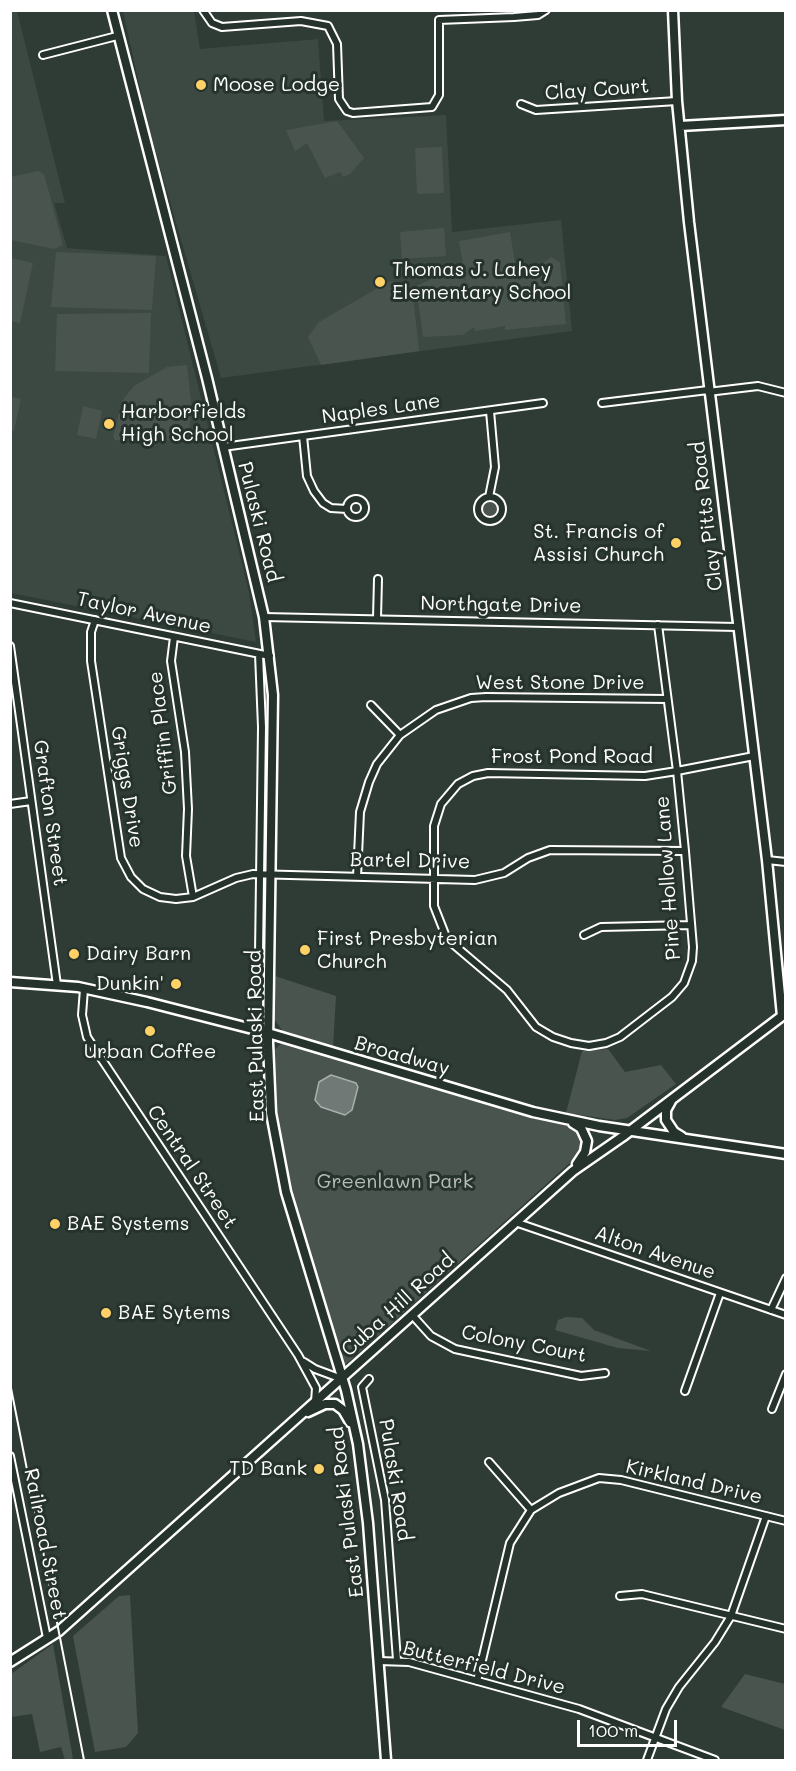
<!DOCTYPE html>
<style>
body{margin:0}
#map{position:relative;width:796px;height:1771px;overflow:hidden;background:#2f3b35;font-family:Mali,sans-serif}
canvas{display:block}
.frame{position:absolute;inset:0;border:12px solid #fff;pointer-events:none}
.scale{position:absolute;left:577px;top:1720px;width:100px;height:27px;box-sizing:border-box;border:3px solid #fff;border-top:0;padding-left:8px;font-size:18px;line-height:21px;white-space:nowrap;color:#fff;-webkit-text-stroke:4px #26332d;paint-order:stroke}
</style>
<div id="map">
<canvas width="796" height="1771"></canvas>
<div class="frame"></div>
<div class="scale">100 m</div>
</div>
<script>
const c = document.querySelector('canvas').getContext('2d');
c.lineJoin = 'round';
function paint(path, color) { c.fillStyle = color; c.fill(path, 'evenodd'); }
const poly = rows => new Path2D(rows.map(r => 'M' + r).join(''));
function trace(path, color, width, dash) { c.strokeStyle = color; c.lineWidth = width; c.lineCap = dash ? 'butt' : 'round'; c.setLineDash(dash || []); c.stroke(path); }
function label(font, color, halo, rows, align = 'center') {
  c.font = font + ' Mali,sans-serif'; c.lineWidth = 6; c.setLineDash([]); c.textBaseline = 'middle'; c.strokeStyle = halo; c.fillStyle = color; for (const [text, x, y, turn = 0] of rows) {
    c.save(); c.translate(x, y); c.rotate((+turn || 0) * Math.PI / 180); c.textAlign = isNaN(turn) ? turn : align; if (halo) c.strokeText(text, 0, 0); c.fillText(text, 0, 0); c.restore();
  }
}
paint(poly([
 [10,11,17,11,65,203,54,203,67,248,166,256,249,592,256,642,11,593],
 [123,11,194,11,200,49,318,39,324,121,446,115,452,232,561,220,572,331,221,378,149,129]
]), '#3c4842');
paint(poly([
 [337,121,364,158,350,174,343,177,340,172,325,178,307,143,295,151,286,130],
 [442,147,444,193,417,194,415,148],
 [38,171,44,174,63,245,54,249,11,240,11,177],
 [444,228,446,256,402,259,400,232],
 [510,232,518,281,551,257,560,262,566,324,505,330,505,326,475,331,474,327,463,335,423,337,416,286,456,268,466,282,459,241],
 [56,252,156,256,152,310,51,307],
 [11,258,33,263,20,323,11,321],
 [390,281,412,286,419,351,321,365,308,337,319,322],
 [151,313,149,373,55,371,57,314],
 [187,365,191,401,189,437,185,441,152,440,149,442,115,440,113,437,122,401,134,386,167,367],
 [11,397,21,399,14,431,11,431],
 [83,406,102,411,96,439,77,435],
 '480 509a10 10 0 1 1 20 0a10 10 0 1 1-20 0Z',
 [272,975,336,996,333,1049,285,1034,271,1015],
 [282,1043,577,1128,585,1139,582,1152,344,1366,292,1194,276,1114,272,1052],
 [608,1049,625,1072,661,1065,676,1084,627,1118,615,1120,566,1113,582,1051],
 [566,1317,582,1318,594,1330,651,1351,618,1348,555,1330,558,1320],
 [130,1595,138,1733,126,1747,95,1752,73,1636,119,1596],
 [53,1644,72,1753,73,1760,65,1760,61,1747,40,1752,32,1714,11,1717,11,1674],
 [745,1674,785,1684,785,1730,721,1707]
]), '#4a544f');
const water = poly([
 [331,1075,356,1083,358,1087,352,1110,345,1115,321,1107,315,1100,319,1082,331,1075]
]);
paint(water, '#707975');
trace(water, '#a9afac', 1.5);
const street = poly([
 [203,10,212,23,222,27,301,21,328,26,337,44,339,99,347,111,353,113,432,107,439,95,439,20,514,17,538,15,546,10],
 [43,55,117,36],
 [521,104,536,110,677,101],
 [708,392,758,386,786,393],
 [602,403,708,390],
 [303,436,307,476,314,491,323,503,331,508,347,509],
 [223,447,543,403],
 '478 509a12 12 0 1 1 24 0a12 12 0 1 1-24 0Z',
 [489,497,495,467,490,411],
 '347 508a9 9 0 1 1 18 0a9 9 0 1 1-18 0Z',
 [10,603,270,656],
 [264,617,737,627],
 [377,618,378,579],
 [95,620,91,632,91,661,121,858,131,877,143,889,160,897,176,899,193,897,236,878,253,874,475,880,504,873,528,858,550,850,685,851],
 [658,625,677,771,685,851,693,947,692,961,684,983,672,997,620,1037,606,1043,589,1046,571,1043,553,1037,536,1027,507,990,447,939,434,906,434,826,441,804,458,784,473,776,488,773,645,776,677,771,754,756],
 [174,637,171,661,185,752,188,809,186,856,193,897],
 [10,646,57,985],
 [259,654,262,727,259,954],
 [371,705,400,735],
 [10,804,31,801],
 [767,860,786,862],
 [357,877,360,812,369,782,377,764,400,735,436,710,471,698,486,697,667,699],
 [584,935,601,927,690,925],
 [84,989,82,1015,87,1037,298,1355,316,1388,315,1402],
 [515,1222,786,1315],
 [771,1310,786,1278],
 [413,1316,431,1336,455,1349,581,1376,605,1373],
 [304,1362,315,1369,342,1379],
 [369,1379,362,1387,385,1500,397,1660],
 [685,1391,720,1293],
 [772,1409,786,1374],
 [10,1456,47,1638],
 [489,1462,531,1510],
 [620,1596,642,1594,786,1629],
 [379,1661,409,1662,579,1709,715,1760],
 [477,1681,510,1543,531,1510,559,1493,599,1478,621,1480,786,1521],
 [647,1760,666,1709,679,1687,715,1642,731,1616,766,1516]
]);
const secondary = poly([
 [112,10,207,378,264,617,273,695,268,1043,271,1113,286,1192,346,1390,358,1444,368,1523,386,1760],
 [673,10,677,101,689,222,767,860,782,1016],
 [680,126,786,120],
 [10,982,78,987,147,1002,268,1033,533,1112,599,1126,786,1154],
 [671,1101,666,1110,666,1120,674,1132,682,1137],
 [573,1123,581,1128,587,1141,585,1152,577,1164],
 [308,1412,325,1404,335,1404,343,1410,350,1422],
 [10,1662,59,1631,573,1171,622,1137,786,1013]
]);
trace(street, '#fff', 10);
trace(secondary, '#fff', 13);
trace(street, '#26332d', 6);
trace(secondary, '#26332d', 8);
trace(poly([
 [10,1383,84,1760]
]), '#fff', 2);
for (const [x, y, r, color] of [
 [201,85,6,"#ffd166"],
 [380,282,6,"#ffd166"],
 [109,424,6,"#ffd166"],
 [676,543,6,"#ffd166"],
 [305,950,6,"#ffd166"],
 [74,954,6,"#ffd166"],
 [176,984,6,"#ffd166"],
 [150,1031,6,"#ffd166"],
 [55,1224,6,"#ffd166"],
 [106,1313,6,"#ffd166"],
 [319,1469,6,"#ffd166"]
]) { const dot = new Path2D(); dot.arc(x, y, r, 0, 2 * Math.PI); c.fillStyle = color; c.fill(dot); trace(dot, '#26332d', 2); }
label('20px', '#fff', '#26332d', [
 ["Moose Lodge",213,85],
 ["Thomas J. Lahey",392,270],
 ["Elementary School",392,293],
 ["Harborfields",121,412],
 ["High School",121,435],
 ["St. Francis of",664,532,"right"],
 ["Assisi Church",664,555,"right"],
 ["First Presbyterian",317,939],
 ["Church",317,962],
 ["Dairy Barn",86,954],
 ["Dunkin'",164,984,"right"],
 ["Urban Coffee",150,1052,"center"],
 ["BAE Systems",67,1224],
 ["BAE Sytems",118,1313],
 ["TD Bank",307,1469,"right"]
], 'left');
label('20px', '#fff', '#26332d', [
 ["Clay Court",597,90,-4],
 ["Naples Lane",381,409,-8],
 ["Clay Pitts Road",707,516,-97],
 ["Pulaski Road",259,522,76],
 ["Northgate Drive",501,605,1],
 ["Taylor Avenue",144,613,12],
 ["West Stone Drive",560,683],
 ["Griffin Place",163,733,-97],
 ["Frost Pond Road",572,757],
 ["Griggs Drive",127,787,81],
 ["Grafton Street",50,813,82],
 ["Bartel Drive",410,861,1],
 ["Pine Hollow Lane",668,878,-94],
 ["East Pulaski Road",256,1036,-91],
 ["Broadway",402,1056,16],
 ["Central Street",192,1167,56],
 ["Alton Avenue",655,1253,19],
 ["Cuba Hill Road",398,1305,-42],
 ["Colony Court",524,1344,11],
 ["Pulaski Road",395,1480,81],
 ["Kirkland Drive",694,1482,13],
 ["East Pulaski Road",347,1512,-97],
 ["Railroad Street",45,1544,79],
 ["Butterfield Drive",484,1668,14]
]);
label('20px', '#b7bbb9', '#26332d', [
 ["Greenlawn Park",395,1182]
]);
</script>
